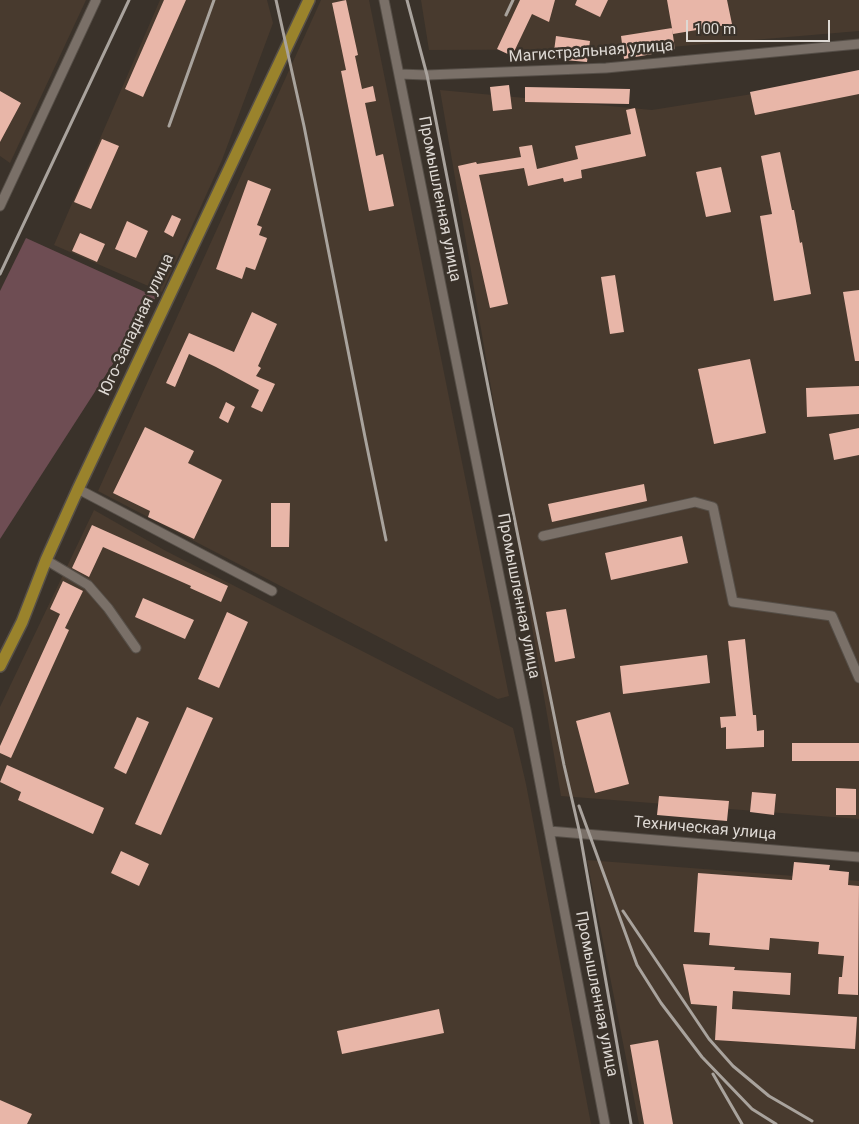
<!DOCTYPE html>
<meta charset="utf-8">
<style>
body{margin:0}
#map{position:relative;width:859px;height:1124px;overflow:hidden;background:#3a322a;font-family:Roboto,sans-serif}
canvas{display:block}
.scale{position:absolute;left:686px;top:20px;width:144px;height:22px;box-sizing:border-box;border:2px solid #ded9d4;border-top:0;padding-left:6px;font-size:15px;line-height:18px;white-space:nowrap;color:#ded9d4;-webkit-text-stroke:4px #3a322a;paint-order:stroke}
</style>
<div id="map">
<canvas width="859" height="1124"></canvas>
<div class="scale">100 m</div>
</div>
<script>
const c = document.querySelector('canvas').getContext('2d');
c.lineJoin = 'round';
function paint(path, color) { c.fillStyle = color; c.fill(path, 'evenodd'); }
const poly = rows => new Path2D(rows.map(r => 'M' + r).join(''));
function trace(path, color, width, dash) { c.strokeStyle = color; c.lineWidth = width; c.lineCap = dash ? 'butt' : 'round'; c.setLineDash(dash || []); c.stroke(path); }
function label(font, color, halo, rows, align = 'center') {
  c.font = font + ' Roboto,sans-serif'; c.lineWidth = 5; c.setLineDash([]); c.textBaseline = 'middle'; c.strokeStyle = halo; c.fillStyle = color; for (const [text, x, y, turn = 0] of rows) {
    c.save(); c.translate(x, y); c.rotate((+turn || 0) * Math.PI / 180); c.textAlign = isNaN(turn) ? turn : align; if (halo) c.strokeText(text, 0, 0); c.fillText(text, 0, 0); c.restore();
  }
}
paint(poly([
 [0,0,86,0,10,163,0,156],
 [160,0,267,0,273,23,222,160,162,292,54,245],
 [321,0,369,0,509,696,498,699,98,491],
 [421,0,859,0,859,31,647,49,429,50],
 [859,77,859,819,561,796,440,90,652,110],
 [94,510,166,551,513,728,526,784,591,1124,0,1124,0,707],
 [587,860,859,881,859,1124,639,1124]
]), '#483a2e');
paint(poly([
 [26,238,156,297,0,539,0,291]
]), '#6e4d53');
paint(poly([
 [164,0,186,0,143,97,125,89],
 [346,0,358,55,355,56,362,89,373,86,376,101,365,103,376,156,383,154,394,206,369,211,341,71,346,70,332,3],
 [520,0,555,0,549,22,532,14,512,56,497,49],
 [577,0,608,0,600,17,575,5],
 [667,0,727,0,732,24,673,34],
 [672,28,675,50,624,59,621,36],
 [556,36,590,41,587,62,553,59],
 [859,70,859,94,755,115,750,92],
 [509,85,512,109,493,111,490,87],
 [525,87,630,89,629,104,525,102],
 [0,91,21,103,0,142],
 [635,108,646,156,581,170,582,178,564,182,563,178,528,186,524,168,479,175,508,304,490,308,458,166,476,162,477,164,521,157,519,147,532,145,537,169,578,159,575,146,631,134,626,110],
 [102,139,119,146,91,209,74,202],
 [780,152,792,210,794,210,800,243,802,242,811,294,774,301,760,216,772,214,761,156],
 [721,167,731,212,706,217,696,172],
 [248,180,271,189,257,225,262,227,259,235,267,238,255,270,246,267,242,279,216,269],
 [172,215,181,219,173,237,164,232],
 [127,221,148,231,136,258,115,249],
 [80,233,105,244,97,262,72,251],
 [615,275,624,332,610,334,601,277],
 [859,290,859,361,855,361,843,292],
 [252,312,277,324,258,366,261,368,256,376,275,384,262,412,251,407,259,390,216,367,189,354,175,387,166,383,189,333,234,352],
 [750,359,766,433,714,444,698,369],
 [859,386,859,414,807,417,806,388],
 [226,402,235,407,228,423,219,418],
 [145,427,194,451,188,463,222,480,194,539,148,517,150,511,113,493],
 [859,428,859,455,834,460,829,434],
 [644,484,647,501,552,522,548,504],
 [271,503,290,503,289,547,271,547],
 [92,525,228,586,221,602,190,588,191,586,103,547,89,577,72,568],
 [682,536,688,563,611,580,605,553],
 [63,581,83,591,65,628,69,630,11,758,0,753,0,746,60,614,50,609],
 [143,598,194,620,185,639,135,617],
 [566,609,575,658,555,662,546,612],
 [227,612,248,622,219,688,198,679],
 [745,639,753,715,756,715,757,731,764,730,764,747,726,749,726,727,721,728,720,717,736,716,728,641],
 [707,655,710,683,623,694,620,666],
 [187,707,213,718,161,835,135,824],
 [610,712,629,784,595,793,576,721],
 [137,717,149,722,126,774,114,768],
 [792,743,859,743,859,761,792,761],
 [7,765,104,808,93,834,18,800,21,792,0,782],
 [836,788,856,789,856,815,836,815],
 [752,792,776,794,774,815,750,812],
 [659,796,729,801,727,821,657,815],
 [121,851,149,864,139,886,111,873],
 [794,862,830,865,829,870,849,872,848,885,859,886,858,995,838,994,839,977,842,977,844,956,818,954,819,942,770,938,769,950,709,945,710,933,694,932,698,873,792,880],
 [683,964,735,967,734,970,791,973,790,995,733,991,732,1009,857,1017,855,1049,715,1040,717,1006,691,1004],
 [439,1009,444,1033,342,1054,337,1031],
 [658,1040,673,1124,644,1124,630,1045],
 [0,1100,32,1114,27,1124,0,1124]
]), '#e8b6a8');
const minor = poly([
 [384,0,526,710,605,1124],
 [399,74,427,75,606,68,859,44],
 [0,206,96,0],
 [78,489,272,591],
 [543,536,695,502,713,507,733,602,832,616,859,678],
 [46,560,88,585,108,608,136,648],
 [549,831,859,857]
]);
const major = poly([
 [0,666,22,622,46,560,78,489,309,0]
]);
trace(minor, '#564f48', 11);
trace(major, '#564f48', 14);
trace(minor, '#7a7068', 9);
trace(major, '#9a832c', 11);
trace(poly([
 [276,0,304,126,365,437,386,540],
 [407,0,427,75,493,412,564,765,580,834,631,1124],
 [506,15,513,0],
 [169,126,214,0],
 [0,274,129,0],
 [579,806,637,965,661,1003,702,1057,752,1109,776,1124],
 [623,911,709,1039,733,1066,769,1096,812,1121],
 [713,1074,742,1124]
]), '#a9a39d', 3);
label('16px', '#ded9d4', '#3a322a', [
 ["Магистральная улица",591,52,-4],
 ["Промышленная улица",439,199,79],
 ["Юго-Западная улица",137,325,-65],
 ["Промышленная улица",518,596,79],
 ["Техническая улица",705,829,5],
 ["Промышленная улица",596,994,79]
]);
</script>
